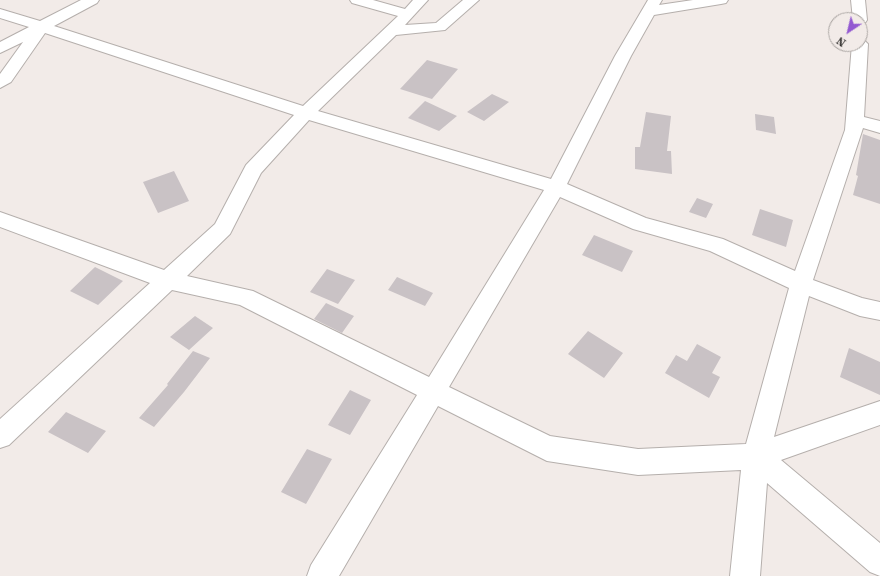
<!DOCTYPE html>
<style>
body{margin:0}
#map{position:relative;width:880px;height:576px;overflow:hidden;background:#f2ebe8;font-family:"Source Serif 4",serif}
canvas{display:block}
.north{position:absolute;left:828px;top:12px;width:40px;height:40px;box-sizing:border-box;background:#f2ebe8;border:1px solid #a6a19e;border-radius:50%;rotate:215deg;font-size:11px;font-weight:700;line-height:16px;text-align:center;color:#343230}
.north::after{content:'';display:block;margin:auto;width:14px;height:18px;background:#9359d1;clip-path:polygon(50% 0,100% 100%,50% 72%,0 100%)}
</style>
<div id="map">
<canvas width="880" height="576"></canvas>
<div class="north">N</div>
</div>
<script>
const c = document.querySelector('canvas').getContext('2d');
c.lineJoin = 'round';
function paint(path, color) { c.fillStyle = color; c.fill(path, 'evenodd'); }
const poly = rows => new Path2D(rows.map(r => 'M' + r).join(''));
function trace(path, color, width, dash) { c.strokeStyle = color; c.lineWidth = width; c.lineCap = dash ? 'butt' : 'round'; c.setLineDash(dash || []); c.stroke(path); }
paint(poly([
 [427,60,458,69,432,99,400,89],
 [492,94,509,102,484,121,467,112],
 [425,101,457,116,439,131,408,118],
 [646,112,671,116,667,151,671,151,672,174,635,169,635,147,640,147],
 [755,114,774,117,776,134,756,130],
 [863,134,880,140,880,204,853,195,858,176,856,175],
 [174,171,189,201,158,213,143,182],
 [697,198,713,204,706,218,689,212],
 [760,209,793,220,786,247,752,235],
 [594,235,633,251,622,272,582,255],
 [95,267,123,281,98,305,70,291],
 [327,269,355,280,338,304,310,292],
 [397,277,433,293,425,306,388,290],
 [326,303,354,316,342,333,314,319],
 [195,316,213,328,189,350,170,337],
 [588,331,623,353,604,378,568,354],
 [697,344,721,357,712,373,720,377,709,398,665,373,676,355,687,361],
 [849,348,880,362,880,395,840,377],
 [193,351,210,358,184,392,154,427,139,418,168,385,167,384],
 [350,390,371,400,350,435,328,425],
 [66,412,106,431,88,453,48,432],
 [307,449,332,459,306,504,281,492]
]), '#c9c2c5');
const minor = poly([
 [81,0,99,0,97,3,54,26,303,106,398,16,352,3,350,0,373,0,405,9,413,0,428,0,405,25,436,23,463,0,479,0,445,30,396,35,318,111,551,179,615,56,648,0,662,0,659,5,693,0,728,0,726,3,721,4,654,15,631,56,567,184,646,218,723,239,795,271,845,130,852,44,860,44,860,39,865,41,868,44,864,117,880,121,880,133,863,128,813,280,862,298,880,302,880,320,860,316,809,296,774,437,880,401,880,425,781,460,880,543,880,576,870,572,767,483,760,576,730,576,741,470,638,475,547,461,438,406,339,576,307,576,311,565,417,395,240,305,172,290,9,445,0,448,0,419,150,283,0,227,0,212,164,270,215,224,246,165,294,115,45,33,11,82,0,88,0,74,23,42,0,53,0,42,29,27,0,18,0,9,40,21,81,0],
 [309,120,544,190,429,377,253,291,187,276,230,234,261,173,309,120],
 [560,197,633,229,710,251,789,288,746,444,638,449,550,436,449,387,560,197],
 [851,0,865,0,867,20,865,23,860,24,860,20,853,20,851,0]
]);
trace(minor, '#b5afac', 2);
paint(minor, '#fff');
</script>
